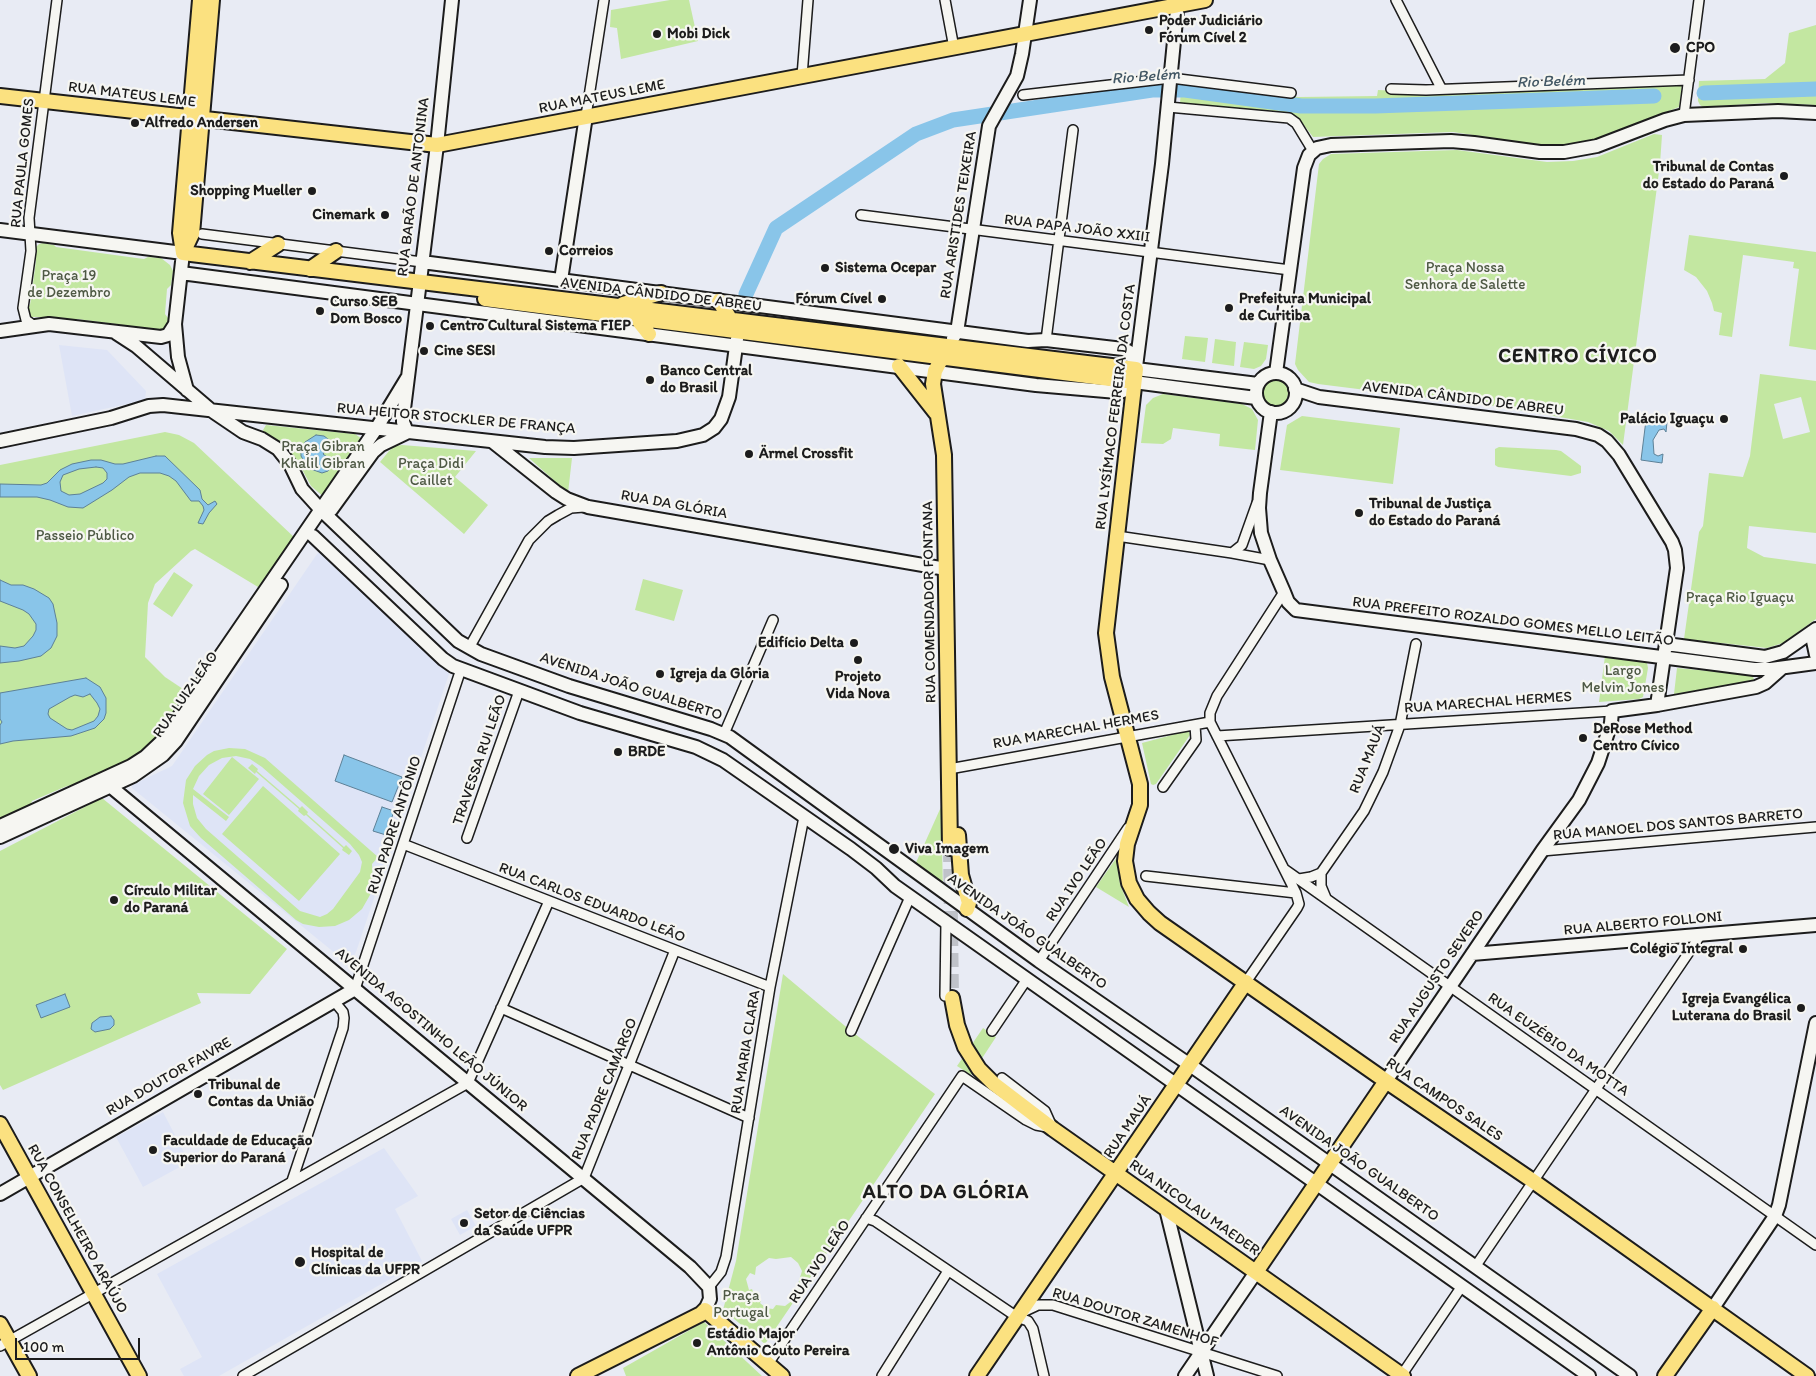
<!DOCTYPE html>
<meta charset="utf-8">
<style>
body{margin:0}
#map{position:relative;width:1816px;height:1376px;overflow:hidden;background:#e8ebf4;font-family:Itim,sans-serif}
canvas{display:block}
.scale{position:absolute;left:15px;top:1338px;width:125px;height:22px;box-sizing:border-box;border:2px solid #1c1c1c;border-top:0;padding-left:6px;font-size:15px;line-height:18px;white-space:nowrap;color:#1c1c1c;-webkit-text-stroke:4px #f6f6f2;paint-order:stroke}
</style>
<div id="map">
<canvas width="1816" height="1376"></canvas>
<div class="scale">100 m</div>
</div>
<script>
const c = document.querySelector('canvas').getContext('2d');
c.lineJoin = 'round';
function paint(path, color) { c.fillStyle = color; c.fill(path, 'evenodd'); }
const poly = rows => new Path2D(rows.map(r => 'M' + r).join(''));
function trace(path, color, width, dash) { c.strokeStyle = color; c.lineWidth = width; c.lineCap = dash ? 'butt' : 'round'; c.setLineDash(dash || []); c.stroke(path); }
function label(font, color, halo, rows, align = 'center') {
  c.font = font + ' Itim,sans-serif'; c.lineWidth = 4.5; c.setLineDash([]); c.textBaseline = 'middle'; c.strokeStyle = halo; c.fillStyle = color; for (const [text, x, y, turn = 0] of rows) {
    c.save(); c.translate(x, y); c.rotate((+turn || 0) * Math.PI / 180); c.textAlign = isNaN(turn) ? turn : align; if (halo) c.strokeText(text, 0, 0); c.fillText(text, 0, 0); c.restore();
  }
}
paint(poly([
 [59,345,107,350,146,391,145,400,72,416],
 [322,551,448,669,449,674,356,952,354,956,345,959,341,958,132,788,132,785,172,766,317,554],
 [163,1112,189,1162,143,1187,116,1137],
 [384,1148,418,1196,395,1209,422,1261,219,1376,184,1376,180,1369,202,1357,157,1274],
 [467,1210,476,1226,460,1235,451,1219]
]), '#dee4f6');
paint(poly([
 [670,0,689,0,698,41,621,59,617,28,610,27,611,10],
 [1816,25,1816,105,1766,103,1703,107,1700,105,1698,101,1699,81,1765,79,1785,63,1789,33],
 [1682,84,1679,107,1589,142,1563,147,1547,146,1453,132,1313,137,1297,116,1180,104,1181,86,1299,97,1377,96,1378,90,1438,93],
 [1654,134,1662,135,1660,164,1623,445,1609,431,1588,422,1502,407,1318,384,1309,382,1298,370,1295,364,1319,164,1323,159,1331,154,1457,150,1547,162,1573,161,1597,157],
 [1689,235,1816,252,1816,350,1789,346,1799,269,1793,268,1794,262,1743,255,1732,337,1719,335,1722,313,1714,311,1712,303,1707,291,1696,277,1684,270],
 [43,243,54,245,56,247,144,259,148,257,161,258,170,265,173,271,171,285,167,289,165,314,168,318,167,325,164,331,126,329,122,325,77,319,74,321,49,317,31,317,28,315,27,307,30,305,36,261,34,257,35,248,39,244],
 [1185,336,1208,338,1205,362,1182,359],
 [1215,339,1236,342,1234,366,1212,363],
 [1244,342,1268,345,1266,359,1261,366,1254,369,1240,367],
 [1760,374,1816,381,1816,533,1749,526,1747,548,1764,557,1816,564,1816,619,1783,643,1767,648,1684,639,1699,532,1703,526,1709,473,1743,477,1750,456],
 [1801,397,1810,432,1783,439,1774,404],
 '1260 393a14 14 0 1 1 28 0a14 14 0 1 1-28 0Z',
 [1163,394,1242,404,1252,409,1258,420,1255,450,1219,446,1220,434,1173,428,1171,439,1163,444,1141,443,1146,405,1153,398],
 [1302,416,1400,428,1393,484,1280,470,1287,425],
 [266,425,355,434,365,441,325,498,311,486,297,460,288,451,279,443,263,434,263,430],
 [165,432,179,435,194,443,295,538,258,587,195,549,191,551,155,584,148,603,145,657,165,677,192,695,174,721,149,746,129,760,77,784,67,786,32,801,30,806,0,820,0,465],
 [402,445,476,451,455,477,488,505,464,534,380,462,389,451,395,446],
 [1499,447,1556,450,1561,451,1581,466,1581,473,1571,476,1498,467,1495,465,1495,449],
 [529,458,572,458,568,493],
 [174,572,193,585,172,617,153,604],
 [643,579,683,590,674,621,635,610],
 [1605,656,1647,663,1648,668,1643,697,1639,699,1599,702],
 [1677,668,1752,675,1754,679,1751,682,1674,694],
 [1187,731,1189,732,1190,735,1156,784,1153,785,1151,784,1142,743],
 [229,748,245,749,265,758,378,857,372,864,373,880,370,895,362,909,349,920,335,926,319,927,303,924,296,920,201,838,190,826,183,803,186,780,195,766,207,755,214,751],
 [236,756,250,759,262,767,350,844,359,855,362,862,360,872,333,909,327,914,320,917,300,911,206,829,197,818,193,804,193,795,226,821,229,817,193,789,199,776,209,765,222,758],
 [232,757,259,779,229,815,203,794],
 [252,764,258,769,257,771,300,808,302,806,308,812,307,814,344,847,346,845,352,851,349,855,342,850,343,848,306,815,304,816,298,811,299,809,256,772,255,774,248,768],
 [263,786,340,854,299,901,222,834],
 [102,798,287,949,250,994,197,993,201,1003,3,1090,0,1085,0,851],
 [941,807,943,889,914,867],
 [1117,857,1120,884,1129,907,1096,887],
 [783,974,851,1031,935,1094,765,1344,723,1310,736,1261],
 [791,1257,798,1263,802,1271,793,1300,785,1306,776,1305,773,1309,766,1308,760,1303,761,1301,755,1297,752,1289,749,1290,746,1279,750,1273,755,1275,756,1267,769,1258,776,1259],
 [983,1028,996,1037,971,1075,957,1066],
 [704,1322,762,1376,626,1376,623,1368]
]), '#c3e7a1');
const water = poly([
 [1646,420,1667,422,1666,432,1664,429,1659,430,1653,440,1654,454,1658,456,1663,454,1662,463,1641,460,1646,420],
 [316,435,324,436,332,442,323,454,335,463,328,471,322,473,308,468,301,456,301,451,305,442,316,435],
 [156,456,165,456,200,490,202,499,208,505,215,501,217,504,209,513,203,524,198,523,204,510,203,506,199,501,191,501,176,481,169,476,160,473,140,473,129,477,112,490,83,508,68,507,50,500,37,497,0,497,0,484,41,485,47,483,60,470,72,464,91,460,101,460,115,464,123,464,156,456],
 [96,467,103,468,107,473,107,479,103,483,80,494,69,495,61,491,60,482,63,475,79,469,96,467],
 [0,580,11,585,23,585,34,589,49,598,53,604,57,623,57,636,51,648,41,656,19,661,0,663,0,646,15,648,24,646,33,636,36,630,36,624,29,614,23,610,0,601,0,580],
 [86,678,100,687,106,698,106,713,104,719,95,728,71,736,13,741,0,744,0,725,2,722,0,719,0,693,86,678],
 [90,694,97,703,100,709,98,716,94,721,72,730,67,729,50,718,48,714,49,709,70,697,75,695,83,697,90,694],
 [344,755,402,777,392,802,335,781,344,755],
 [382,807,394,811,386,835,373,831,382,807],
 [65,994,70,1007,41,1018,36,1005,65,994],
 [111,1016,114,1020,114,1025,110,1029,95,1032,91,1029,92,1023,100,1017,111,1016]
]);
paint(water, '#89c5e9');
trace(water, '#5d8197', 1);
trace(poly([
 [1704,93,1816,89],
 [746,294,776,228,916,134,953,120,1152,90,1185,90,1301,106,1375,106,1654,96]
]), '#89c5e9', 15);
trace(poly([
 [950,848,952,998]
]), '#bfc2c9', 14, [14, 7]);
const street = poly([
 [945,0,954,48],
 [1396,0,1441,88],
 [802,76,808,0],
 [1391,89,1426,90,1689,80],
 [1023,95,1171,78,1291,93],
 [1168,107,1289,118,1296,123,1313,151],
 [1684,115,1699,0],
 [586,116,604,0],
 [861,215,1290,270],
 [202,234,422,262],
 [33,325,26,320,23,308,31,251,29,218,57,0],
 [1046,340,1073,130],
 [1117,536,1232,553,1270,560],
 [1232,553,1242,545,1257,503],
 [469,648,529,540,548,521,558,515,571,508,584,507],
 [1210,722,1284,869,1296,893,1299,904,1297,908,1246,982],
 [1210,722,1210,713,1217,696,1284,592],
 [724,734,773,620],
 [1217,736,1612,711],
 [949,769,1210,722],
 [1163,787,1196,740,1195,725],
 [467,838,519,691],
 [403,844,770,987],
 [1542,851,1816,827],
 [1284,869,1816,1245],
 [1146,876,1296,893],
 [1299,879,1311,877,1321,873],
 [1326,898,1321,886,1321,873,1364,811,1383,772,1400,725,1416,644],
 [1039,961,1128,828],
 [355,989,461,669],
 [945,996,946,922],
 [501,1008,749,1118],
 [851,1031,910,897],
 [992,1031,1027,979],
 [1002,1078,1045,1111,1053,1129],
 [292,1181,343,1028,344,1018,343,1012,334,1001],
 [866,1218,875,1221,1017,1317,1028,1321,1033,1329,1044,1376],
 [1475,1267,1700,936],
 [709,1287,721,1272,726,1257,770,987,804,817],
 [1023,1312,1038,1305,1053,1305,1277,1376],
 [0,1346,468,1083,549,901],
 [768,1364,962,1076,1026,1120,1036,1125,1047,1127],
 [243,1376,584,1178,675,950],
 [882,1376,948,1271],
 [1401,1376,1462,1286]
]);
const secondary = poly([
 [0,230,183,253,175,324,178,357,187,390],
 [422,262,1028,341,1046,340,1123,349,1128,351,1132,356,1136,369],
 [181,273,1036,385,1117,392,1123,391,1134,382,1256,398],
 [561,280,586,116],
 [0,331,49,324,161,337,168,335,175,324],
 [116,333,136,346,212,411,243,432,262,439,278,449,290,464,302,489,321,510,458,641,481,654,569,686,711,729,730,737,1039,961,1190,1065,1630,1376],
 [953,338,957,332,989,126,1017,76,1022,54,1030,0],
 [1136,367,1162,164,1178,0],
 [1136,369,1258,384],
 [1276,373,1304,168,1309,155,1317,148,1331,145,1451,141,1474,143,1540,152,1564,152,1597,146,1665,120,1684,115,1778,111,1816,113],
 '1256 393a20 20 0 1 1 40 0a20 20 0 1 1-40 0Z',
 [1295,389,1319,397,1576,429,1598,435,1607,441,1619,455,1672,542,1675,550,1677,568,1657,705],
 [1271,412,1260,493,1259,508,1261,533,1270,560,1284,592,1288,602,1296,610,1754,669,1771,669,1816,663],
 [407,432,403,422,403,417,437,145,452,0],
 [0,441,111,418,149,406,163,405,545,447,574,448,677,441,703,435,714,428,721,419,729,397,737,339],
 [493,442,556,492,567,499,588,507,946,569],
 [331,510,373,452,381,445,406,433],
 [313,536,443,659,453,666,580,713,696,747,723,760,851,849,876,868,895,886,946,922,1589,1376],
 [1816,631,1813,641,1816,655],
 [1666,644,1765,657,1783,652,1816,629],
 [110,786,690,1267,709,1287,710,1299,705,1310],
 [0,826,131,766,145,757,162,741,376,429,407,378],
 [0,837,133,776,163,755,176,741,281,585],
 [1472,954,1816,925],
 [1386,1081,1542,851,1579,800,1598,763,1611,723,1612,711,1657,705,1756,687,1765,683,1782,668],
 [0,1194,355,989],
 [1166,1209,1207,1376],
 [1713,1308,1775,1216,1779,1205,1816,1023],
 [1185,1376,1256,1272]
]);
const primary = poly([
 [0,96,437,145,1205,0],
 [183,253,1136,369,1106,633,1112,677,1140,784,1140,805,1127,844,1125,861,1129,883,1137,899,1149,913,1160,923,1386,1081,1533,1181,1807,1376],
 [183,253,192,234,212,0],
 [183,253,180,233,200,0],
 [250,262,278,244],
 [310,269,336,251],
 [485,299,1134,382],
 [719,301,734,325],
 [623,304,661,293],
 [637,319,649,334],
 [945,352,935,371,933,384,944,455,950,848],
 [899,366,936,413],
 [958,835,961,875,969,903,967,909],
 [952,998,957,1025,965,1047,979,1069,994,1084,1053,1129,1403,1376],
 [0,1124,139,1376],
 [1256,1272,1386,1081],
 [0,1324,29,1376],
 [578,1376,701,1314,705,1310,782,1376],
 [977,1376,1246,982],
 [1665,1376,1713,1308]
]);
trace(street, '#1c1c1c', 12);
trace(secondary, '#1c1c1c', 16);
trace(primary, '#1c1c1c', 18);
trace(street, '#f6f6f2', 9);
trace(secondary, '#f6f6f2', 12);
trace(primary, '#fbe180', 14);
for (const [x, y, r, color] of [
 [1149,30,5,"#1c1c1c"],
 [657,34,5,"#1c1c1c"],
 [1675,48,6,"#1c1c1c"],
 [135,123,5,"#1c1c1c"],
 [1784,176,5,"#1c1c1c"],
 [312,191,5,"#1c1c1c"],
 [385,215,5,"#1c1c1c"],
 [549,251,5,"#1c1c1c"],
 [825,268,5,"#1c1c1c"],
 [882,299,5,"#1c1c1c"],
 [1229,308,5,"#1c1c1c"],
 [320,311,5,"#1c1c1c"],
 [430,326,5,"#1c1c1c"],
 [424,351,5,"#1c1c1c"],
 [650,380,5,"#1c1c1c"],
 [1724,419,5,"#1c1c1c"],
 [749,454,5,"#1c1c1c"],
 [1359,513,5,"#1c1c1c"],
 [854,643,5,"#1c1c1c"],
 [858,660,5,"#1c1c1c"],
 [660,674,5,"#1c1c1c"],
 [1583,738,5,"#1c1c1c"],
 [618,752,5,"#1c1c1c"],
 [894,849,6,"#1c1c1c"],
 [114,900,5,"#1c1c1c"],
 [1743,949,5,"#1c1c1c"],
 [1801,1008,5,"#1c1c1c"],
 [198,1094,5,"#1c1c1c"],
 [153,1150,5,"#1c1c1c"],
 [464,1223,5,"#1c1c1c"],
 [300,1262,6,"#1c1c1c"],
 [697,1343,5,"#1c1c1c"]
]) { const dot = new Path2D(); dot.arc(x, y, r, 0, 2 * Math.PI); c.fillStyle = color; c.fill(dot); trace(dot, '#f6f6f2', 2); }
label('bold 15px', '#1c1c1c', '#f6f6f2', [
 ["Poder Judiciário",1159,21],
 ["Fórum Cível 2",1159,38],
 ["Mobi Dick",667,34],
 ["CPO",1686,48],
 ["Alfredo Andersen",145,123],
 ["Tribunal de Contas",1774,167,"right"],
 ["do Estado do Paraná",1774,184,"right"],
 ["Shopping Mueller",302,191,"right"],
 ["Cinemark",375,215,"right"],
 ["Correios",559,251],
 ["Sistema Ocepar",835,268],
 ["Fórum Cível",872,299,"right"],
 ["Prefeitura Municipal",1239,299],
 ["de Curitiba",1239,316],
 ["Curso SEB",330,302],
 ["Dom Bosco",330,319],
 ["Centro Cultural Sistema FIEP",440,326],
 ["Cine SESI",434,351],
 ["Banco Central",660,371],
 ["do Brasil",660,388],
 ["Palácio Iguaçu",1714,419,"right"],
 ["Ärmel Crossfit",759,454],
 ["Tribunal de Justiça",1369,504],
 ["do Estado do Paraná",1369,521],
 ["Edifício Delta",844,643,"right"],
 ["Igreja da Glória",670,674],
 ["Projeto",858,677,"center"],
 ["Vida Nova",858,694,"center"],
 ["DeRose Method",1593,729],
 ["Centro Cívico",1593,746],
 ["BRDE",628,752],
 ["Viva Imagem",905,849],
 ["Círculo Militar",124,891],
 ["do Paraná",124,908],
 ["Colégio Integral",1733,949,"right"],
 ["Igreja Evangélica",1791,999,"right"],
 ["Luterana do Brasil",1791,1016,"right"],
 ["Tribunal de",208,1085],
 ["Contas da União",208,1102],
 ["Faculdade de Educação",163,1141],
 ["Superior do Paraná",163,1158],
 ["Setor de Ciências",474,1214],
 ["da Saúde UFPR",474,1231],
 ["Hospital de",311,1253],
 ["Clínicas da UFPR",311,1270],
 ["Estádio Major",707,1334],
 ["Antônio Couto Pereira",707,1351]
], 'left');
label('15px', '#1c1c1c', '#f6f6f2', [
 ["RUA MATEUS LEME",132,95,7],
 ["RUA MATEUS LEME",602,97,-11],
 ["RUA PAULA GOMES",23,163,-84],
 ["RUA BARÃO DE ANTONINA",414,187,-83],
 ["RUA ARISTIDES TEIXEIRA",959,215,-81],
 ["RUA PAPA JOÃO XXIII",1077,229,7],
 ["AVENIDA CÂNDIDO DE ABREU",661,295,7],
 ["AVENIDA CÂNDIDO DE ABREU",1463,399,7],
 ["RUA LYSÍMACO FERREIRA DA COSTA",1116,407,-83],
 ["RUA HEITOR STOCKLER DE FRANÇA",456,419,5],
 ["RUA DA GLÓRIA",674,505,10],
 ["RUA COMENDADOR FONTANA",930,602,-91],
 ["RUA PREFEITO ROZALDO GOMES MELLO LEITÃO",1513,622,7],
 ["AVENIDA JOÃO GUALBERTO",631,687,18],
 ["RUA LUIZ LEÃO",186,695,-55],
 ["RUA MARECHAL HERMES",1488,703,-4],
 ["RUA MARECHAL HERMES",1076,730,-10],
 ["RUA MAUÁ",1368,759,-68],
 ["TRAVESSA RUI LEÃO",480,760,-71],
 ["RUA PADRE ANTÔNIO",395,825,-72],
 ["RUA MANOEL DOS SANTOS BARRETO",1678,825,-5],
 ["RUA IVO LEÃO",1077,880,-56],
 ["RUA CARLOS EDUARDO LEÃO",592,903,21],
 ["RUA ALBERTO FOLLONI",1643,924,-5],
 ["AVENIDA JOÃO GUALBERTO",1027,932,35],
 ["RUA AUGUSTO SEVERO",1437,977,-56],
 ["AVENIDA AGOSTINHO LEÃO JÚNIOR",431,1030,40],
 ["RUA EUZÉBIO DA MOTTA",1558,1045,35],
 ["RUA MARIA CLARA",746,1052,-81],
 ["RUA DOUTOR FAIVRE",169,1077,-30],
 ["RUA PADRE CAMARGO",605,1089,-68],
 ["RUA CAMPOS SALES",1444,1100,34],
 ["RUA MAUÁ",1128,1127,-56],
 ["AVENIDA JOÃO GUALBERTO",1359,1164,35],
 ["RUA NICOLAU MAEDER",1194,1208,35],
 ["RUA CONSELHEIRO ARAÚJO",77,1229,61],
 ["RUA IVO LEÃO",820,1262,-56],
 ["RUA DOUTOR ZAMENHOF",1135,1318,17]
]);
label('15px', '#4e5944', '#f6f6f2', [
 ["Praça Nossa",1465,268],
 ["Senhora de Salette",1465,285],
 ["Praça 19",69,276],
 ["de Dezembro",69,293],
 ["Praça Gibran",323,447],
 ["Khalil Gibran",323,464],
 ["Praça Didi",431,464],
 ["Caillet",431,481],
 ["Passeio Público",85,536],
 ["Praça Rio Iguaçu",1740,598],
 ["Largo",1623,671],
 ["Melvin Jones",1623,688],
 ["Praça",741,1296],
 ["Portugal",741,1313]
]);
label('italic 16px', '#425764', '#f6f6f2', [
 ["Rio Belém",1146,77,-4],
 ["Rio Belém",1551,82,-2]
]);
c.letterSpacing = '1px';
label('bold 20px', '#1c1c1c', '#f6f6f2', [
 ["CENTRO CÍVICO",1578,357],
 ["ALTO DA GLÓRIA",946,1193]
]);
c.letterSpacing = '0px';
</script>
